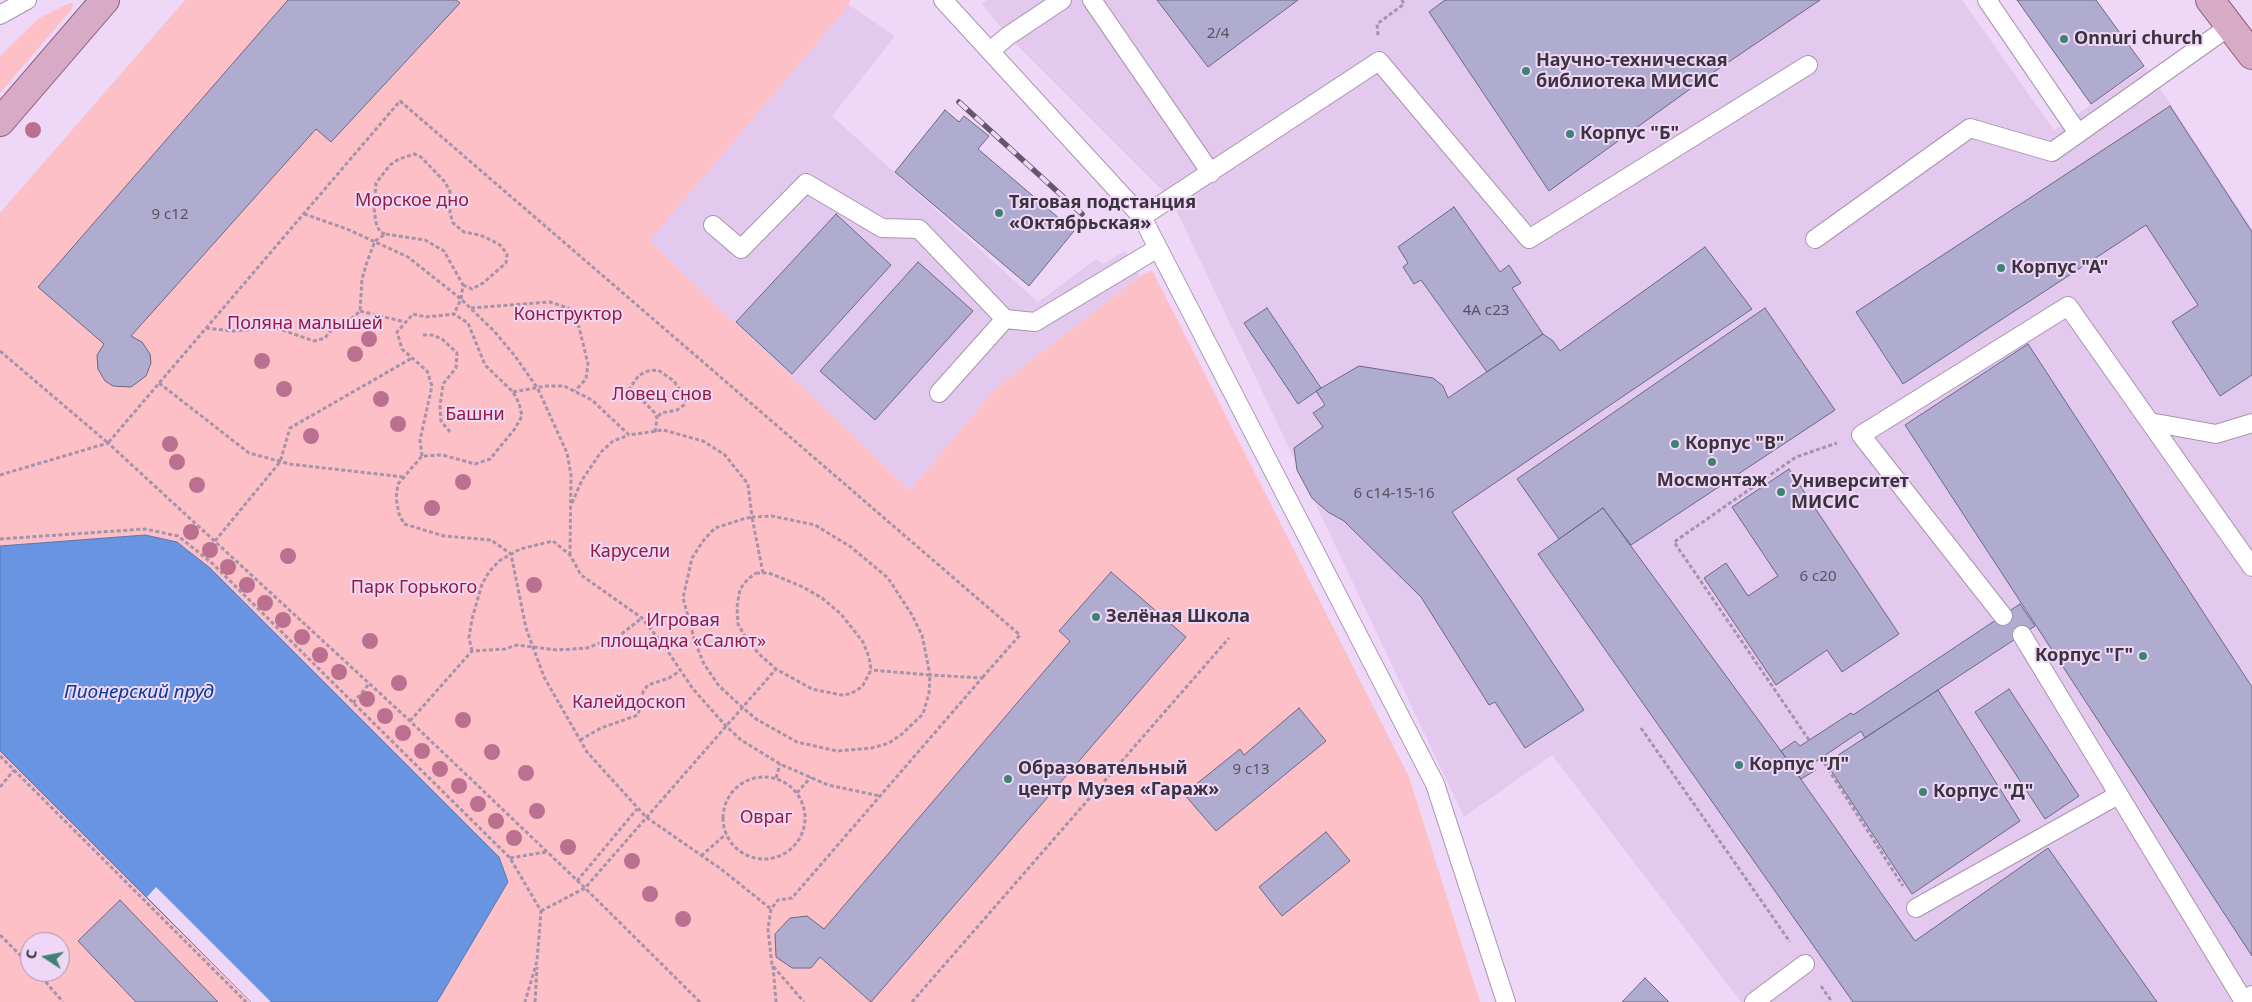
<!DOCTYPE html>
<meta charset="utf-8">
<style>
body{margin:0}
#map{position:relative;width:2252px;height:1002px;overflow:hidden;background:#eed7f7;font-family:"Noto Sans",sans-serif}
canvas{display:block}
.north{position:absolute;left:20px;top:932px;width:50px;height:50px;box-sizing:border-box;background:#eed7f7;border:1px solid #a795ad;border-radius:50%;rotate:281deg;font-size:14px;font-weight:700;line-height:20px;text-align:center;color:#3c333f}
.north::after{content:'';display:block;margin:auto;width:18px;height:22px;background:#3f8274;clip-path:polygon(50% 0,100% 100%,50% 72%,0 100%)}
</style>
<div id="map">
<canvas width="2252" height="1002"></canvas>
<div class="north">С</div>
</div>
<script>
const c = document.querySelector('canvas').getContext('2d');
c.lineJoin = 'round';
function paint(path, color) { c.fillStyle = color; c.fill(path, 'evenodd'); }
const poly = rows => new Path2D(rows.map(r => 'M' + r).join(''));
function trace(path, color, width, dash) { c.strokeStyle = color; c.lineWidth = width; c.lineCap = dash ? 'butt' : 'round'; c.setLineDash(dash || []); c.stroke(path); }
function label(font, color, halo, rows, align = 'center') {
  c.font = font + ' "Noto Sans",sans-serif'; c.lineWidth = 4; c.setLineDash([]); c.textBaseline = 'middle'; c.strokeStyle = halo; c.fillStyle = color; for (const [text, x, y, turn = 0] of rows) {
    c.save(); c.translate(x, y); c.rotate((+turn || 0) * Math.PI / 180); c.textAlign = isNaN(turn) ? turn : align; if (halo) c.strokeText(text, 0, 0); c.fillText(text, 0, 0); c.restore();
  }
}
paint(poly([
 [987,0,1962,0,2054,130,2146,67,2252,229,2252,1002,1741,1002,1552,755,1464,817,1171,199,1008,36,982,4],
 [849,5,895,36,832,116,1038,302,1096,259,1103,264,1125,251,1140,276,996,388,910,490,648,241]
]), '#e4c9ee');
paint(poly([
 [185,0,850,0,849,5,649,241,910,490,996,388,1140,276,1152,270,1409,777,1480,1002,0,1002,0,213],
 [30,942,60,942,60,972,30,972],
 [70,3,73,3,72,9,0,93,0,56,39,18]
]), '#fcc0c6');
const water = poly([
 [145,535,177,542,210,568,499,857,508,882,437,1002,251,1002,0,751,0,546,145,535]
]);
paint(water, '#6894e2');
trace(water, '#5b77b1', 1);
paint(poly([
 [156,887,271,1002,251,1002,147,897]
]), '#eed7f7');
const building = poly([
 [288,0,456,0,460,3,331,142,316,129,131,336,142,342,150,354,151,363,146,376,131,387,113,386,105,381,98,369,97,355,104,344,38,287,288,0],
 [1157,0,1298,0,1208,67,1157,0],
 [1445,0,1820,0,1708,76,1549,191,1429,12,1445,0],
 [2017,0,2096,0,2144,66,2091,104,2017,0],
 [2170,106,2252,232,2252,375,2220,396,2172,322,2198,305,2146,225,1903,384,1856,312,2170,106],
 [945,110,959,122,964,116,989,136,978,149,1074,231,1029,286,895,172,945,110],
 [1454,207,1500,272,1509,265,1521,283,1512,288,1543,334,1487,372,1421,280,1414,284,1403,267,1408,263,1398,247,1454,207],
 [836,214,891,265,792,374,736,322,836,214],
 [1705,247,1752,309,1452,512,1584,710,1525,748,1495,702,1489,705,1421,597,1344,521,1328,512,1312,498,1297,470,1294,448,1323,427,1313,413,1325,405,1316,391,1359,366,1433,378,1443,386,1448,398,1543,334,1553,341,1560,351,1705,247],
 [918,262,973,311,875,420,820,371,918,262],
 [1267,308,1321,388,1298,404,1244,323,1267,308],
 [1765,308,1835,410,1631,545,1603,508,1559,539,1517,479,1765,308],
 [2028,344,2252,687,2252,956,1905,425,2028,344],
 [1789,469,1899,634,1842,672,1827,650,1776,685,1704,578,1726,563,1748,596,1778,576,1732,507,1789,469],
 [1603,508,1781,751,1915,941,2048,848,2157,1002,1853,1002,1538,554,1603,508],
 [1111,572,1186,637,871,1002,820,957,811,968,792,968,776,957,775,934,790,918,807,916,824,929,1070,641,1059,631,1111,572],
 [2020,604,2035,626,1865,738,1861,731,1812,764,1816,770,1801,779,1781,751,1795,741,1800,746,1851,713,1853,715,2020,604],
 [2009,689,2079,796,2045,819,1975,712,2009,689],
 [1938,690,2020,821,1912,894,1826,763,1938,690],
 [1299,708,1326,741,1216,831,1184,794,1240,749,1244,755,1299,708],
 [1326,832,1350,861,1282,916,1259,887,1326,832],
 [120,900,218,1002,136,1002,78,941,120,900],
 [1645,978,1669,1002,1622,1002,1645,978]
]);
paint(building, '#afaccf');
trace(building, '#6b6888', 1);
const service = poly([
 [943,0,1142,217,1435,784,1506,1002],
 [1092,0,1211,173],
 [1987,0,2078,133],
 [0,15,27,0],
 [990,51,1008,36,1062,0],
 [1142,217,1379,61,1529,239,1808,65],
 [713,225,741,249,806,183,882,228,919,229,1005,319,1035,322,1158,248],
 [1815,239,1970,128,2052,152,2230,26],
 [939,393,1005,319],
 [2150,422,2216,434,2252,423],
 [2003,616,1861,435,2068,306,2252,567],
 [2022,635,2243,1000,2252,995],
 [1916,908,2118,795],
 [1754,1002,1805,964]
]);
const primary = poly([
 [2210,0,2252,55],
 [0,122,105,0]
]);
trace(service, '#a893b0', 20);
trace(primary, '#8f5b7d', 30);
trace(poly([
 [1378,35,1377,24,1404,4,1402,0],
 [304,214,347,229,408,257,461,299,494,331,515,356,538,389,567,453,571,475,570,555],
 [385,234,380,232,376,223,374,208,376,183,390,165,399,159,414,154,421,157,445,182,450,192,450,213,453,223,464,232,480,235,491,240,500,245,507,254,506,263,483,283,472,289,463,285],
 [471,308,550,302,568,308,579,327,588,364,586,379,575,391],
 [360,311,405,322],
 [206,328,232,331,257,329,268,325,314,341,325,338,332,329,349,321,360,311,362,279,367,262,375,241,385,234,425,240,444,251,463,285,461,299,454,314],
 [423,335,432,335,442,339,457,353,456,368,443,384,440,406,441,421,450,432],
 [0,351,108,443,400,101,1020,635,982,678],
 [159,383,249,453,290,464,403,477],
 [513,392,546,386,564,386,592,400,629,435,663,430,703,441,725,455,748,484,752,517,772,516,815,525,851,547,888,578,912,615,922,635,930,675,982,678,792,898,778,900,771,909,768,929,772,965,804,1002],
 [655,432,657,418,654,412,630,388,639,375,648,371,658,370,674,381,685,398,684,405,677,410,661,413,657,418],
 [422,456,420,440,432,386,427,371,402,349,397,332,413,314,426,317,454,314,468,323,485,365,513,392,519,403,522,416,514,430,490,459,475,464,443,455,422,456,398,484,396,498,399,514,404,524,444,536,491,540,511,554,526,628,544,677,587,752,646,817,721,869,771,909],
 [0,475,108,443,410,721,585,888,700,1002],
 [572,503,582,480,601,452,613,441,629,435],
 [0,539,145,529,178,536,212,563,510,858,541,911,537,961,525,1002],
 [215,541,280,462,290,428,412,358],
 [756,573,769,573,803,587,822,598,841,614,863,642,869,657,871,670,862,687,850,694,841,695,812,689,776,669,759,654,747,640,738,624,737,607,740,589,748,579,756,573],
 [763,573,752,517,743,519,715,528,703,541,692,558,683,598,695,642,704,664,719,686,742,707,756,719,797,742,837,751,872,748,889,743,902,734,923,714,929,693,930,675,871,670],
 [472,651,469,638,472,619,482,584,489,572,499,561,520,549,553,541,570,555,581,575,642,618,665,647,693,689,725,725,741,740,780,764,828,785,880,796],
 [353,703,370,683],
 [410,721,472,651,505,649,517,645,557,650,587,648,619,636,642,618],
 [1641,728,1790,942],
 [580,740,601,728,638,715,643,692,648,685,669,678,680,671],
 [1809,740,1674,542,1796,457,1837,443],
 [0,756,246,1002],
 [1821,758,1903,886],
 '723 818a41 41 0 1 1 82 0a41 41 0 1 1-82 0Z',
 [776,778,780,764],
 [0,787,14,770],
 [797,793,811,777],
 [701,856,726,834],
 [510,858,546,852],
 [577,881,637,809],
 [541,911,585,888,776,669],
 [0,935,30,965],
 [773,966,776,1002],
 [37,972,63,1002],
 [1821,986,1832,1002],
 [535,1002,537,967],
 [912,1002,1229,638]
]), '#a593ab', 3, [4, 2.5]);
trace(service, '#fff', 18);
trace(primary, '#d7aac5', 28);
const rail = poly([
 [959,102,1082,214]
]);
trace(rail, '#645868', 5.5);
trace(rail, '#eed7f7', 4, [11]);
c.fillStyle = '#bc7090';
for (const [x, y] of [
 [33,130],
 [369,339],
 [355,354],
 [262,361],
 [284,389],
 [381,399],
 [398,424],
 [311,436],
 [170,444],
 [177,462],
 [463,482],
 [197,485],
 [432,508],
 [191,532],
 [210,550],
 [288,556],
 [228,567],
 [247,585],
 [534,585],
 [265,603],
 [283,620],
 [302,637],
 [370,641],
 [320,655],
 [339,672],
 [399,683],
 [367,699],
 [385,716],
 [463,720],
 [403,733],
 [422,751],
 [492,752],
 [440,769],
 [526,773],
 [459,786],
 [478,804],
 [537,811],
 [496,821],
 [514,838],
 [568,847],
 [632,861],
 [650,894],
 [683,919]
]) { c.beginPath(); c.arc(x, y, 8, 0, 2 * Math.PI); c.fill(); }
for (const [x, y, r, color] of [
 [2064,39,5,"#3f8274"],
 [1526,71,5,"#3f8274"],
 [1570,134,5,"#3f8274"],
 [999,213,5,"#3f8274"],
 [2001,268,5,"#3f8274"],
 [1675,444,5,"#3f8274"],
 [1712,462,5,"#3f8274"],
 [1781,492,5,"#3f8274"],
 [1096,617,5,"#3f8274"],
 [2143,656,5,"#3f8274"],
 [1739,765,5,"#3f8274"],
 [1008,779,5,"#3f8274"],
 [1923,792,5,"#3f8274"]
]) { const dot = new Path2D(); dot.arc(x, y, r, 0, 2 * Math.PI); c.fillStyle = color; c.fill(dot); trace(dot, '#eed7f7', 2); }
label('15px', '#595163', null, [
 ["2/4",1218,34],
 ["9 с12",170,215],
 ["4А с23",1486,311],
 ["6 с14-15-16",1394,494],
 ["6 с20",1818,577],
 ["9 с13",1251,770]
]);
label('bold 18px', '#3c333f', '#eed7f7', [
 ["Onnuri church",2074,39],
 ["Научно-техническая",1536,61],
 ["библиотека МИСИС",1536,82],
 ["Корпус \"Б\"",1580,134],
 ["Тяговая подстанция",1009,203],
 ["«Октябрьская»",1009,224],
 ["Корпус \"А\"",2011,268],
 ["Корпус \"В\"",1685,444],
 ["Мосмонтаж",1712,481,"center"],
 ["Университет",1791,482],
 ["МИСИС",1791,503],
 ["Зелёная Школа",1106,617],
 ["Корпус \"Г\"",2133,656,"right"],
 ["Корпус \"Л\"",1749,765],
 ["Образовательный",1018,769],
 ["центр Музея «Гараж»",1018,790],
 ["Корпус \"Д\"",1933,792]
], 'left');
label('18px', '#941c3c', '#eed7f7', [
 ["Морское дно",412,201],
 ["Конструктор",568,315],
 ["Поляна малышей",305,324],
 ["Ловец снов",662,395],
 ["Башни",475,415],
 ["Карусели",630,552],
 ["Парк Горького",414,588],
 ["Игровая",683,621],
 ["площадка «Салют»",683,642],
 ["Калейдоскоп",629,703],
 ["Овраг",766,818]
]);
label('italic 19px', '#073a93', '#eed7f7', [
 ["Пионерский пруд",139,693]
]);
</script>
